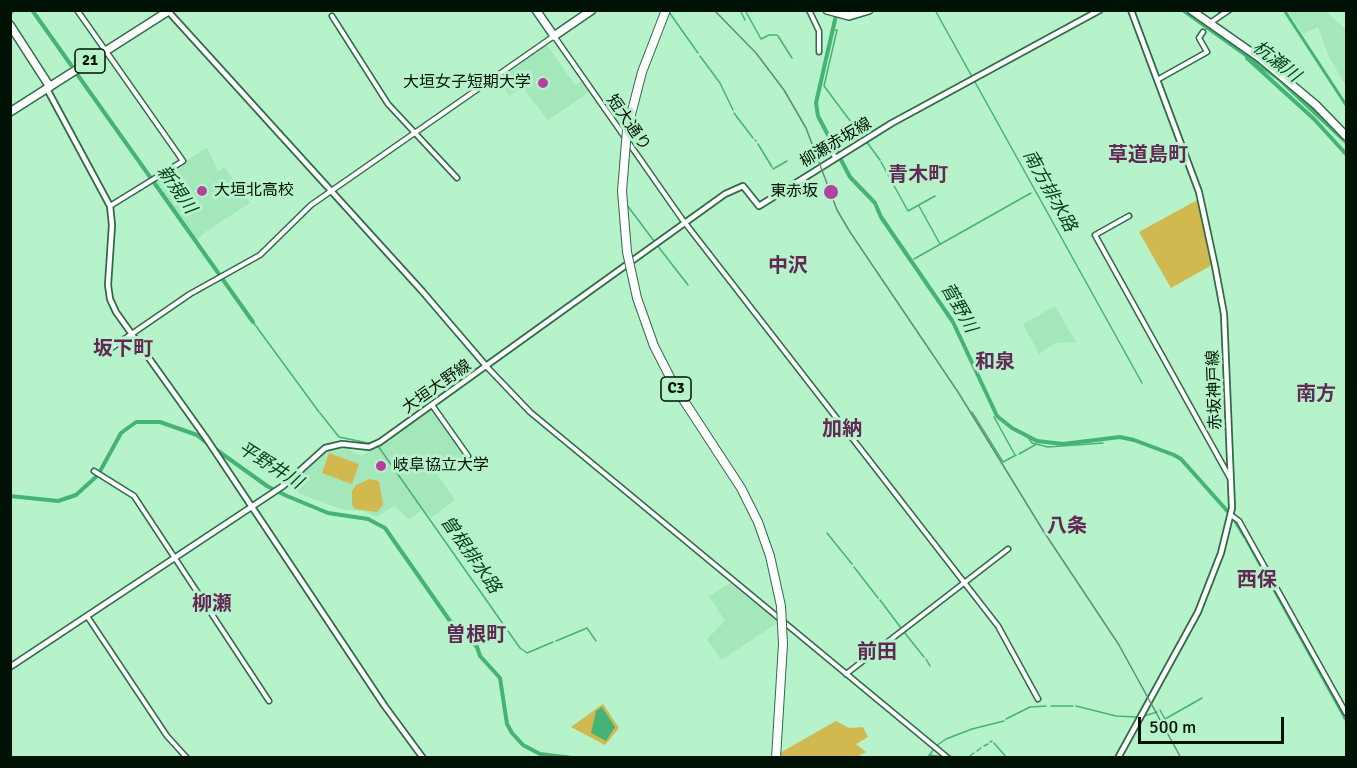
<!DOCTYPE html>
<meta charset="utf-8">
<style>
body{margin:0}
#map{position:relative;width:1357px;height:768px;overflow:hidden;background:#b6f2ca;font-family:Signika,sans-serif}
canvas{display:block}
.frame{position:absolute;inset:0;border:12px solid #001206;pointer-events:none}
.scale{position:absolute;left:1138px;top:717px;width:146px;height:27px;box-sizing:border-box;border:3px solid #001206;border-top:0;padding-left:8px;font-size:18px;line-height:21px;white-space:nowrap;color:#001206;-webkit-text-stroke:4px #b6f2ca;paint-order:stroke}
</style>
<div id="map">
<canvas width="1357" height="768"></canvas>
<div class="frame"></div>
<div class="scale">500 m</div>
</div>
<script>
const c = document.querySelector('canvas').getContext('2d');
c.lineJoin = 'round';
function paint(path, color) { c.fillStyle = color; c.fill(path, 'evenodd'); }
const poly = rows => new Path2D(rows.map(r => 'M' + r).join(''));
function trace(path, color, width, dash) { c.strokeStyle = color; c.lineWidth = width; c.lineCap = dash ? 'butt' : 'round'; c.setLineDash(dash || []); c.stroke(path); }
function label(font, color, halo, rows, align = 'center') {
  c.font = font + ' Signika,"Noto Sans JP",sans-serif'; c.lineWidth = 6; c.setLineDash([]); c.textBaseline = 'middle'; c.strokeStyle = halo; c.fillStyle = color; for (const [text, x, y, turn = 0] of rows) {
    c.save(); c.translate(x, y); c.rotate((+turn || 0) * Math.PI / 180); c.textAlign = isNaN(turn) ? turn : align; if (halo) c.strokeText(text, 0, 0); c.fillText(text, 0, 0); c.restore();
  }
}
paint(poly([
 [1288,11,1326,11,1346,30,1346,86,1329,57,1318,27,1303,34],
 [547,45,575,85,582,81,589,92,548,120,522,87,509,96,498,80],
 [207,148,218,171,224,167,250,203,205,232,196,241,154,180],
 [1055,306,1076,342,1055,343,1039,354,1023,324],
 [432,409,466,454,438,476,455,500,431,518,423,509,409,519,394,506,377,517,364,511,341,509,301,494,289,486,327,451,348,449,362,456],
 [730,583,778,622,721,660,707,639,725,621,709,596]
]), '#a4e7ba');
paint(poly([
 [1199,199,1212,265,1171,288,1139,232],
 [329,453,359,464,352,484,322,473],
 [370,479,379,481,383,505,377,512,355,509,352,505,352,491,356,485],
 [603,704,619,728,605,745,571,727],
 [836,721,849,728,863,727,868,737,856,744,866,752,856,757,771,758]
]), '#d1b84f');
paint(poly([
 [602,707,615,727,606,741,591,733,596,711]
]), '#45b375');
trace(poly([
 [740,10,745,20],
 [745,10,761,39,769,35],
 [935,10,1142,383],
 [1216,10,1219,13,1224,10],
 [669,12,698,53],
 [1231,12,1233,10],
 [833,30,837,30,824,86,863,138],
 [770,35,777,35],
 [778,36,792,58],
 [700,56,720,83,733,110],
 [734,113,753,138],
 [755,140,756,141],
 [866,141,880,160],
 [758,144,772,167],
 [881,162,908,211,935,196],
 [773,169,787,161],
 [627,205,654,241],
 [919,206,940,244],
 [657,245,688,285],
 [914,259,1031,193],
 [253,322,319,412],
 [972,412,1003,462,1016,455],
 [320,413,339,437,368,443,375,442],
 [994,417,1015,455],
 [1028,437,1032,443,1048,447,1103,443],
 [378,446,520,648,527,653,553,642],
 [1019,454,1035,445],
 [827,533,852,564],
 [854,567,878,598],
 [880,600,901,628],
 [904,632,924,657],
 [556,641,587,628,596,641],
 [926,659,930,666],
 [1051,706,1073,706],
 [1076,706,1116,716,1137,717],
 [1160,710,1165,719,1202,698],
 [1144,716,1157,712],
 [1006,719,1030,707,1046,706],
 [990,742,992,741],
 [994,743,1007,758],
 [936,746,946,739,972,729,1004,721],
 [984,746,988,744],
 [977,751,981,748],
 [930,755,943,757],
 [948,756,961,758],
 [927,758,934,749],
 [967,758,974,753]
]), '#45b375', 1.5);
trace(poly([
 [1284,10,1346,105]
]), '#45b375', 3);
trace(poly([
 [32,10,71,65],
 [1183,10,1278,78,1346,142],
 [837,11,816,103,818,116,850,177,875,203,881,217,953,322,997,416,1012,428,1037,441,1063,444,1120,437,1134,440,1174,455,1181,459,1230,514],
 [10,13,14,10],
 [1247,58,1314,119,1346,154],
 [77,74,253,322],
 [214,448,267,486,287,496,328,513,368,519,385,528,450,621,477,647,480,656,500,678,507,724,512,733,523,745,540,754,572,758],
 [10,496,58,501,76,495,98,475,121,433,136,422,160,422,197,435,208,444],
 [1233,517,1245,537],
 [1247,540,1346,719]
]), '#45b375', 4);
const tertiary = poly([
 [77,10,183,161,110,206],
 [809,10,819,31,819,52],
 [332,16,388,104,457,178],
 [1210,23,1229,10],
 [1157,80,1207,52,1199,38,1203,32],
 [827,143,835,157],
 [1129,216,1095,235,1230,478],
 [104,353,190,294,260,255,311,205,554,36,682,219,998,626,1038,699],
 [487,367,530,412,948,758],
 [432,405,468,456],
 [94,471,134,496,269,701],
 [1231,515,1239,521,1346,713],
 [87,616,167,736,187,758],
 [846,674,1008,549]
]);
const secondary = poly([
 [167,10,422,291,487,367],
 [47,89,110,206,112,225,108,285,110,299,116,312,206,438,384,705,423,758],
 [10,667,283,486,325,448,342,444,369,447,380,442,725,194,743,186,759,206,892,123,1100,10],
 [1118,758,1198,612,1221,553,1232,508,1224,314,1215,266,1199,192,1131,10]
]);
const trunk = poly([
 [536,10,554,36,592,10],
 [827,10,849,16,869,10],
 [1191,10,1261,59,1316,105,1346,136],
 [10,25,50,87],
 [10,112,170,10]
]);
trace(tertiary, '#316a48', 7);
trace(secondary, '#316a48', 8);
trace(trunk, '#316a48', 10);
trace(tertiary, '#fff', 4);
trace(secondary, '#fff', 4.5);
trace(trunk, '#fff', 7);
trace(poly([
 [714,10,756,53,784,90,806,128,837,210,850,232,958,392,1044,532,1119,645,1181,758]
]), '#638c71', 1.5);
const motorwayBridge = poly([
 [666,10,642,72,627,130,622,191,627,252,637,298,654,346,675,387,741,488,758,522,770,556,781,606,783,644,776,758]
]);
trace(motorwayBridge, '#316a48', 10, []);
trace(motorwayBridge, '#fff', 8);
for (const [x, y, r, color] of [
 [543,83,6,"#b2429e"],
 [202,191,6,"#b2429e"],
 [831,192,8,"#b2429e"],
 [381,466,6,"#b2429e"]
]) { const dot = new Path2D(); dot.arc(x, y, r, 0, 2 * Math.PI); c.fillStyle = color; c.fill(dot); trace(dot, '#b6f2ca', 2); }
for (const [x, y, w] of [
 [90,61,30],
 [676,389,30]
]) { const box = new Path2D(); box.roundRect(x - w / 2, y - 12, w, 24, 4.5); c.fillStyle = '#b6f2ca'; c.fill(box); trace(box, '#001206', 1.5); }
label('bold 15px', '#001206', null, [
 ["21",90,61],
 ["C3",676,389]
]);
label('16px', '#001206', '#b6f2ca', [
 ["大垣女子短期大学",531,83],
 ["大垣北高校",214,191,"left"],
 ["東赤坂",818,192],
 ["岐阜協立大学",393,466,"left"]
], 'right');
label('16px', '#001206', '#b6f2ca', [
 ["短大通り",628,123,55],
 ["柳瀬赤坂線",836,143,-31],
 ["大垣大野線",437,387,-35],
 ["赤坂神戸線",1215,390,-92]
]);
label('italic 18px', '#003e20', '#b6f2ca', [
 ["杭瀬川",1276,62,38],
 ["新規川",176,190,55],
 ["南方排水路",1049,191,61],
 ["菅野川",958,308,60],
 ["平野井川",270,466,32],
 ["曽根排水路",470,555,55]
]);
label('bold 20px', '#612a56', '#b6f2ca', [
 ["草道島町",1148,156],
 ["青木町",918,176],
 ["中沢",788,267],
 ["坂下町",123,350],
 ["和泉",995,363],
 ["南方",1316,395],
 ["加納",842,430],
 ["八条",1067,527],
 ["西保",1257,581],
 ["柳瀬",212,605],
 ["曽根町",476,636],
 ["前田",877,653]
]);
</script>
